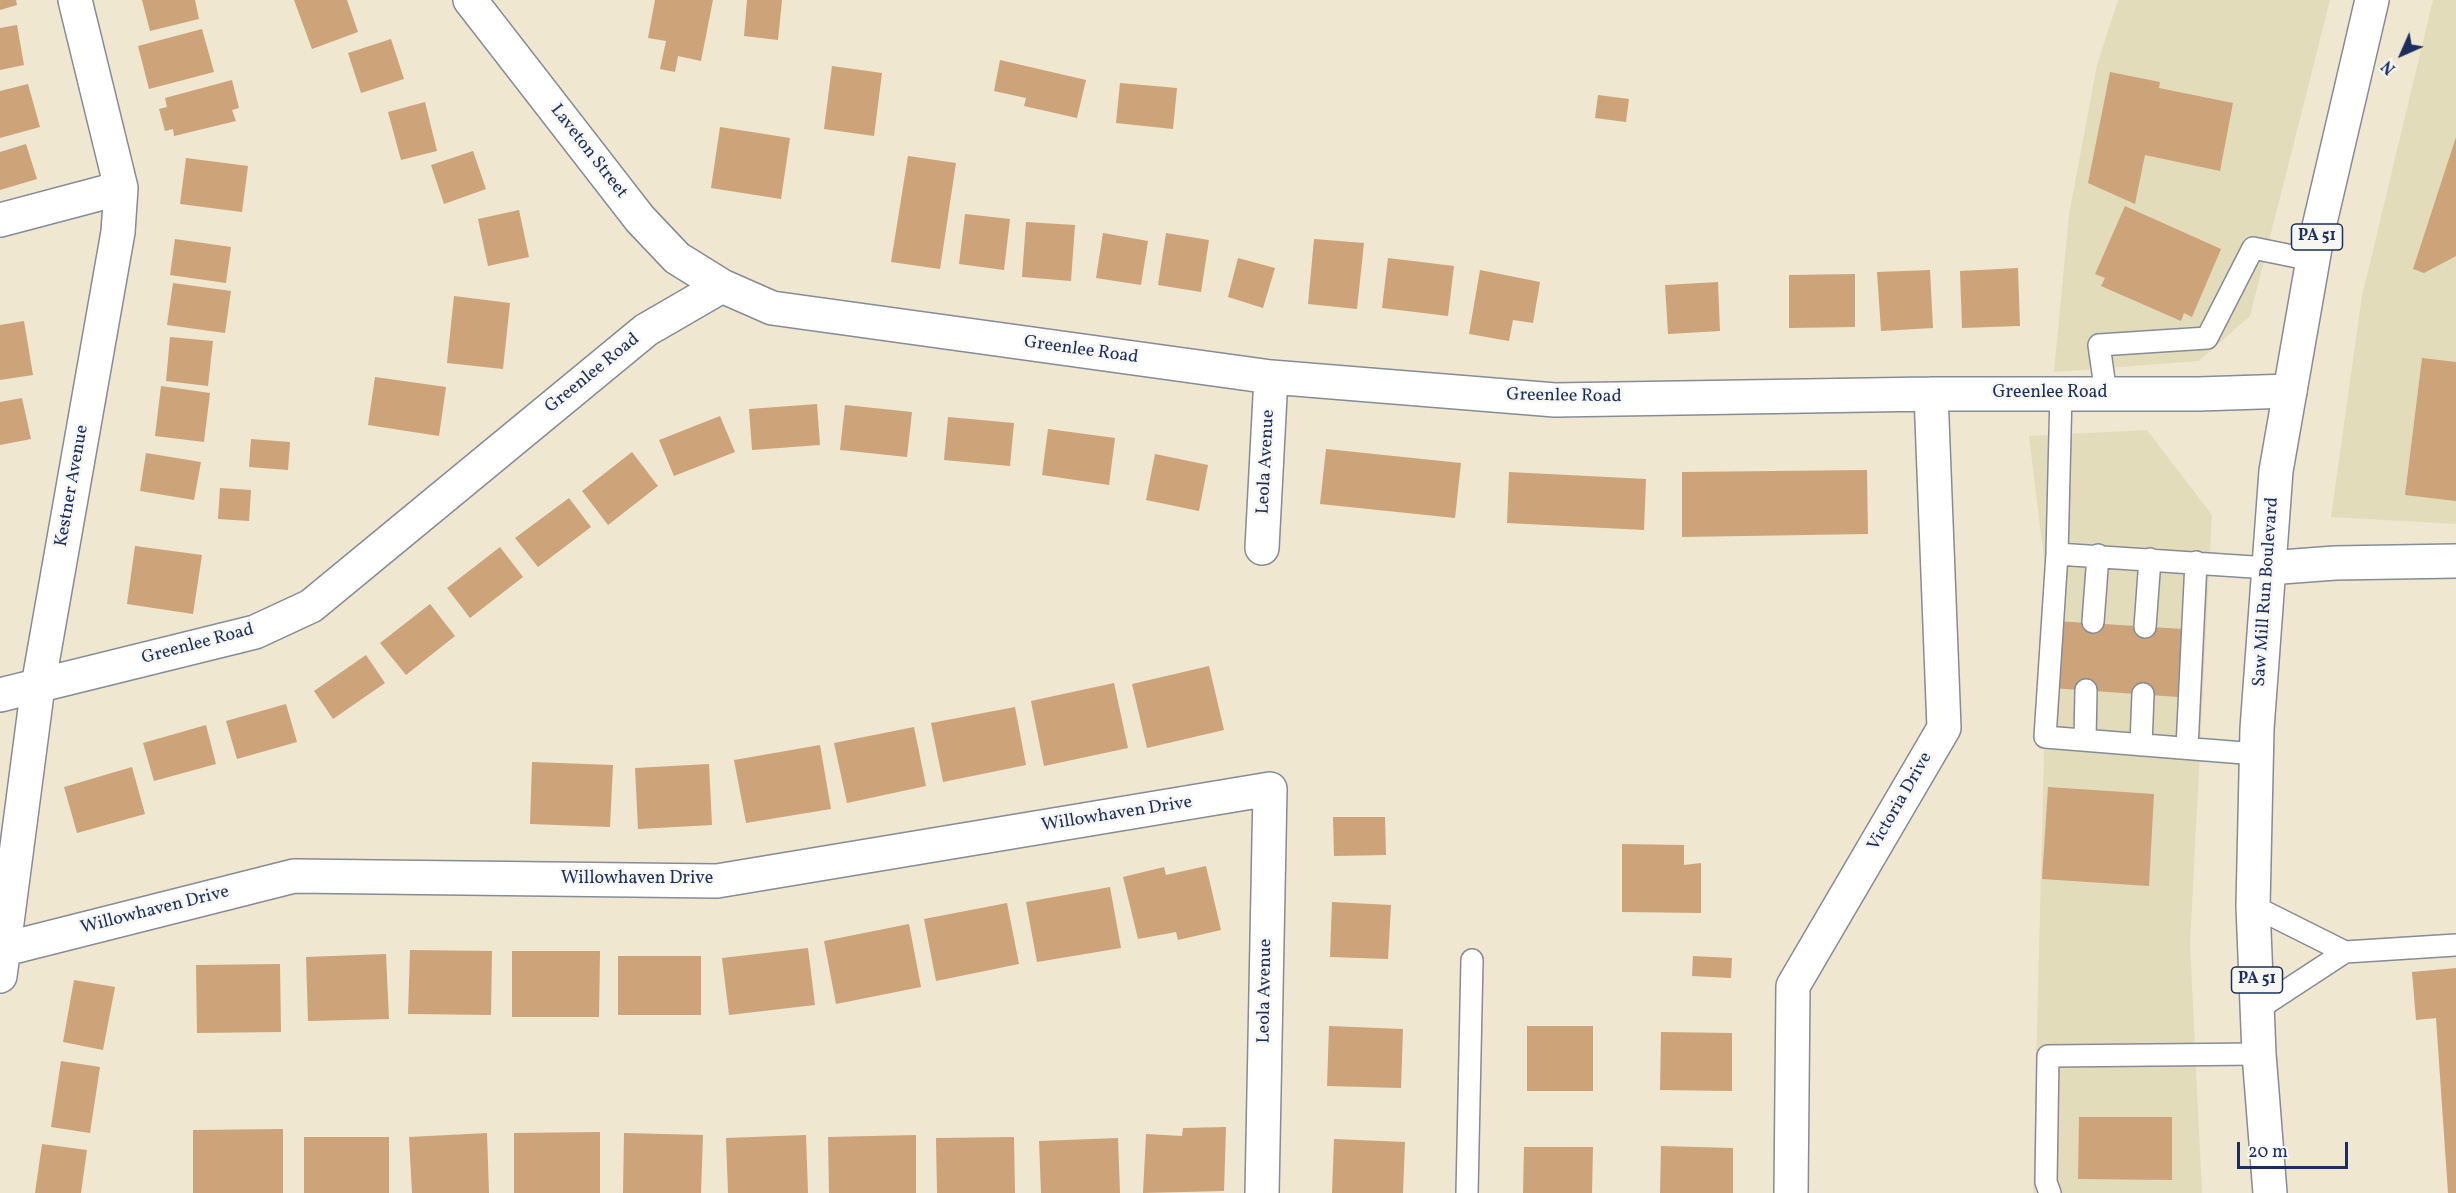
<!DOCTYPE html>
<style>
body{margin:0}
#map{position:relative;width:2456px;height:1193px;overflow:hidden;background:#efe7d0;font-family:Vollkorn,serif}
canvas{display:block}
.north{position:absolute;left:2372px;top:24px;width:60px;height:60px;-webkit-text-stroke:4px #f6f6f2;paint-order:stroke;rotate:225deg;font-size:16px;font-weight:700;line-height:24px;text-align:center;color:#1b2f5e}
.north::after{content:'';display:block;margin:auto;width:21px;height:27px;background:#1b2f5e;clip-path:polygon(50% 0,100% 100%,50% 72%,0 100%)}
.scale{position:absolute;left:2237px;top:1142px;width:111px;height:27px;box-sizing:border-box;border:3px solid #1b2f5e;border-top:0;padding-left:8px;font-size:18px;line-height:21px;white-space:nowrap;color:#1b2f5e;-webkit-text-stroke:4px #f6f6f2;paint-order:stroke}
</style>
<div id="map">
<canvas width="2456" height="1193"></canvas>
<div class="north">N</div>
<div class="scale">20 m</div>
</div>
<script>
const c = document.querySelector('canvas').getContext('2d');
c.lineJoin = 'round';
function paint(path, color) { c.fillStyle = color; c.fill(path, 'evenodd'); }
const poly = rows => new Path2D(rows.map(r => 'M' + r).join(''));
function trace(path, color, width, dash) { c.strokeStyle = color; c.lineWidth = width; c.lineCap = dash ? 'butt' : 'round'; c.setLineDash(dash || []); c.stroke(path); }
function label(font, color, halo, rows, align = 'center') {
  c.font = font + ' Vollkorn,serif'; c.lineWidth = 5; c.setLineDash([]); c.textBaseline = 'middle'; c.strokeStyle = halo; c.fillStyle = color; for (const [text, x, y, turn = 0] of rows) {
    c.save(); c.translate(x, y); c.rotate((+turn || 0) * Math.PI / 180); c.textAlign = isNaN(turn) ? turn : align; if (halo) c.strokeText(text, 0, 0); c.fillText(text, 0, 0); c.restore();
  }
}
paint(poly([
 [2118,0,2330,0,2250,316,2199,361,2054,372,2069,215,2097,65],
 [2433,0,2456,0,2456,524,2331,517,2362,296],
 [2147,430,2212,515,2190,945,2202,1193,2033,1193,2048,591,2029,436]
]), '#e2dcba');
paint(poly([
 [0,0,16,0,17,5,0,10],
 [142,0,195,0,199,19,150,31],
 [294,0,347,0,358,32,312,49],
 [655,0,713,0,701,61,678,56,675,72,660,69,666,41,648,38],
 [747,0,782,0,778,40,744,36],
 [17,25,24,65,0,70,0,28],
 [202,29,214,72,149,89,138,46],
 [391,39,404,79,361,93,348,53],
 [1000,60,1086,80,1077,118,1024,106,1026,98,994,91],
 [832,66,882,73,874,136,824,129],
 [2110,72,2160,82,2159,88,2233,103,2220,171,2145,155,2135,204,2088,183],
 [232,80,239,108,232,110,236,121,174,136,173,129,165,131,159,109,167,107,165,98],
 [1120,83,1177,88,1173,129,1116,123],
 [28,84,40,127,0,138,0,91],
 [1598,95,1629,99,1626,122,1595,118],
 [425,102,437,151,401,160,388,112],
 [720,127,790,138,781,199,711,188],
 [2456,137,2456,256,2424,273,2413,269],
 [26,144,37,179,0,190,0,152],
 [473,151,486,189,444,204,431,165],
 [908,156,956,163,940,269,891,262],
 [186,158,248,166,242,212,180,204],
 [2125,206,2221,249,2192,317,2184,313,2181,321,2101,286,2105,278,2095,274],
 [519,210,529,257,488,266,478,219],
 [965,214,1010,219,1004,270,959,264],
 [1026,222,1075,225,1071,281,1022,277],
 [1103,233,1148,241,1141,285,1096,278],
 [1166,233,1209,240,1201,292,1158,285],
 [175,239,231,247,226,283,170,275],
 [1314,239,1364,243,1357,309,1308,304],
 [1238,258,1275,268,1263,308,1228,297],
 [1388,258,1454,266,1448,316,1382,308],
 [2018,268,2020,326,1962,328,1960,271],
 [1480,270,1540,282,1533,323,1513,320,1509,341,1469,334],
 [1930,270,1933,328,1881,331,1877,272],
 [1855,274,1855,327,1789,328,1789,275],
 [1718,282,1720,331,1668,334,1665,285],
 [173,283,231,291,225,333,167,325],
 [454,296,510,303,503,369,447,363],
 [24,321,33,375,0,380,0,325],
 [170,337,213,341,208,386,166,381],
 [2422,358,2456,362,2456,501,2405,495],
 [375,377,446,387,439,436,368,425],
 [161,386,210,393,204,442,155,436],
 [22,398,31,439,0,445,0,402],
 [817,404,820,445,752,450,749,409],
 [845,405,912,412,907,457,840,450],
 [720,416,735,452,674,476,659,440],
 [948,417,1014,423,1010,466,944,460],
 [1048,429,1115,438,1109,485,1042,475],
 [251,439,290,442,288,470,249,467],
 [1326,449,1461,463,1455,518,1320,504],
 [632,452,658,486,608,525,582,491],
 [146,453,201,462,194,500,140,491],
 [1155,454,1208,465,1199,511,1146,500],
 [1867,470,1868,534,1682,537,1682,472],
 [1509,472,1646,479,1644,530,1507,523],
 [220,488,251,490,249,521,218,519],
 [569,498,591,527,538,567,515,538],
 [135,546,202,555,193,614,127,604],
 [500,547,523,577,470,618,447,588],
 [430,604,455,636,406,675,380,643],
 [2056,621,2183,629,2178,697,2052,688],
 [366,655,385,683,333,719,314,691],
 [1209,666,1224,730,1147,748,1132,684],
 [1114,683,1128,748,1044,766,1031,701],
 [286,704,297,742,237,759,226,721],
 [1015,707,1026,765,943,782,931,723],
 [206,725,216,764,154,781,143,743],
 [914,727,926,786,847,803,834,743],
 [820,745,831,809,746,823,734,760],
 [532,762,613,765,610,827,530,824],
 [709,764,712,825,638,829,635,768],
 [132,767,145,814,77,833,64,787],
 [2048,787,2154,794,2149,886,2042,879],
 [1333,817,1385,817,1386,855,1334,856],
 [1622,844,1684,845,1684,865,1701,863,1701,913,1622,912],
 [1206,866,1221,930,1178,940,1176,932,1138,939,1123,877,1164,867,1166,875],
 [1110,887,1121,948,1037,962,1026,902],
 [1332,902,1391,905,1388,959,1330,957],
 [1007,903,1019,964,936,981,924,919],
 [909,924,921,987,836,1004,824,941],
 [808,948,815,1005,729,1015,722,958],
 [410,950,492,951,491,1015,408,1014],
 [512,951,600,951,599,1017,512,1017],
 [386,954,389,1019,308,1021,306,957],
 [618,956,701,956,701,1015,618,1015],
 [1693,956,1732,958,1731,978,1692,976],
 [280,964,281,1032,197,1033,196,965],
 [2456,968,2456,1193,2448,1193,2436,1018,2416,1020,2412,972],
 [74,980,115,987,103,1050,63,1042],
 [1329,1026,1403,1029,1401,1088,1327,1086],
 [1527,1026,1593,1026,1593,1091,1527,1091],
 [1661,1032,1732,1033,1732,1091,1660,1090],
 [61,1061,100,1067,90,1133,51,1127],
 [2079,1117,2172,1117,2172,1180,2078,1179],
 [1226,1127,1224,1191,1143,1193,1146,1134,1182,1136,1183,1128],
 [283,1129,283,1193,193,1193,193,1130],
 [600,1132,600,1193,514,1193,514,1133],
 [487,1133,489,1193,412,1193,409,1137],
 [624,1133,703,1135,701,1193,623,1193],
 [806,1135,808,1193,728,1193,726,1138],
 [916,1135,916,1193,829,1193,828,1137],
 [304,1137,389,1137,389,1193,304,1193],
 [1014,1137,1015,1193,937,1193,936,1138],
 [1118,1138,1120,1193,1041,1193,1039,1141],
 [1334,1139,1405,1142,1403,1193,1332,1193],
 [42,1144,87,1150,81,1193,35,1193],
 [1661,1146,1733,1148,1733,1193,1660,1193],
 [1524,1147,1593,1147,1592,1193,1523,1193]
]), '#cda379');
const lane = poly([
 [2061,393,2057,554,2268,568],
 [2106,394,2099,345,2207,338,2253,248,2312,260],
 [2057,554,2045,737,2256,754],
 [2093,622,2098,555],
 [2145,627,2150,559],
 [2085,740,2086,690],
 [2141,745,2143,694],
 [2187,748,2196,562],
 [2253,906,2345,952,2456,945],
 [2258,1009,2345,952],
 [1467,1193,1472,960],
 [2050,1193,2046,1182,2048,1056,2259,1054]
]);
const street = poly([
 [470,0,640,219,677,258,722,286],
 [0,220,121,188],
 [1262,548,1271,377],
 [2268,568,2335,563,2456,561],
 [0,695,255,632,311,606,646,330,722,286,772,308,1271,377,1555,400,1931,394,2199,394,2290,391],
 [5,949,294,876,717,881,1270,789,1262,1193],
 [0,976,38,686,118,232,121,188,75,0],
 [1791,1193,1793,986,1944,728,1931,394]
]);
const highway = poly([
 [2270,1193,2259,1054,2253,906,2257,729,2276,471,2318,231,2372,0]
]);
trace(lane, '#858b97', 24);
trace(street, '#858b97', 36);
trace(highway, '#858b97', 36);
trace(lane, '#fff', 21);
trace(street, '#fff', 33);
trace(highway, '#fff', 33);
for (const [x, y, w] of [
 [2317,237,51],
 [2257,980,51]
]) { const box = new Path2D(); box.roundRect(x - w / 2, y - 13, w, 26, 4.5); c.fillStyle = '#f6f6f2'; c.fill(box); trace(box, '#1b2f5e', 1.5); }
label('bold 16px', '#1b2f5e', null, [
 ["PA 51",2317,237],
 ["PA 51",2257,980]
]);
label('18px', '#1b2f5e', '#f6f6f2', [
 ["Laveton Street",588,152,52],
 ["Greenlee Road",1081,351,8],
 ["Greenlee Road",593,374,-39],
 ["Greenlee Road",2050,394],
 ["Greenlee Road",1564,397,1],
 ["Leola Avenue",1267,462,-87],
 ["Kestner Avenue",73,486,-80],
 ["Saw Mill Run Boulevard",2267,592,-86],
 ["Greenlee Road",198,645,-15],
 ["Victoria Drive",1901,802,-60],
 ["Willowhaven Drive",1117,815,-9],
 ["Willowhaven Drive",637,880],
 ["Willowhaven Drive",155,911,-14],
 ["Leola Avenue",1266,991,-89]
]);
</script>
